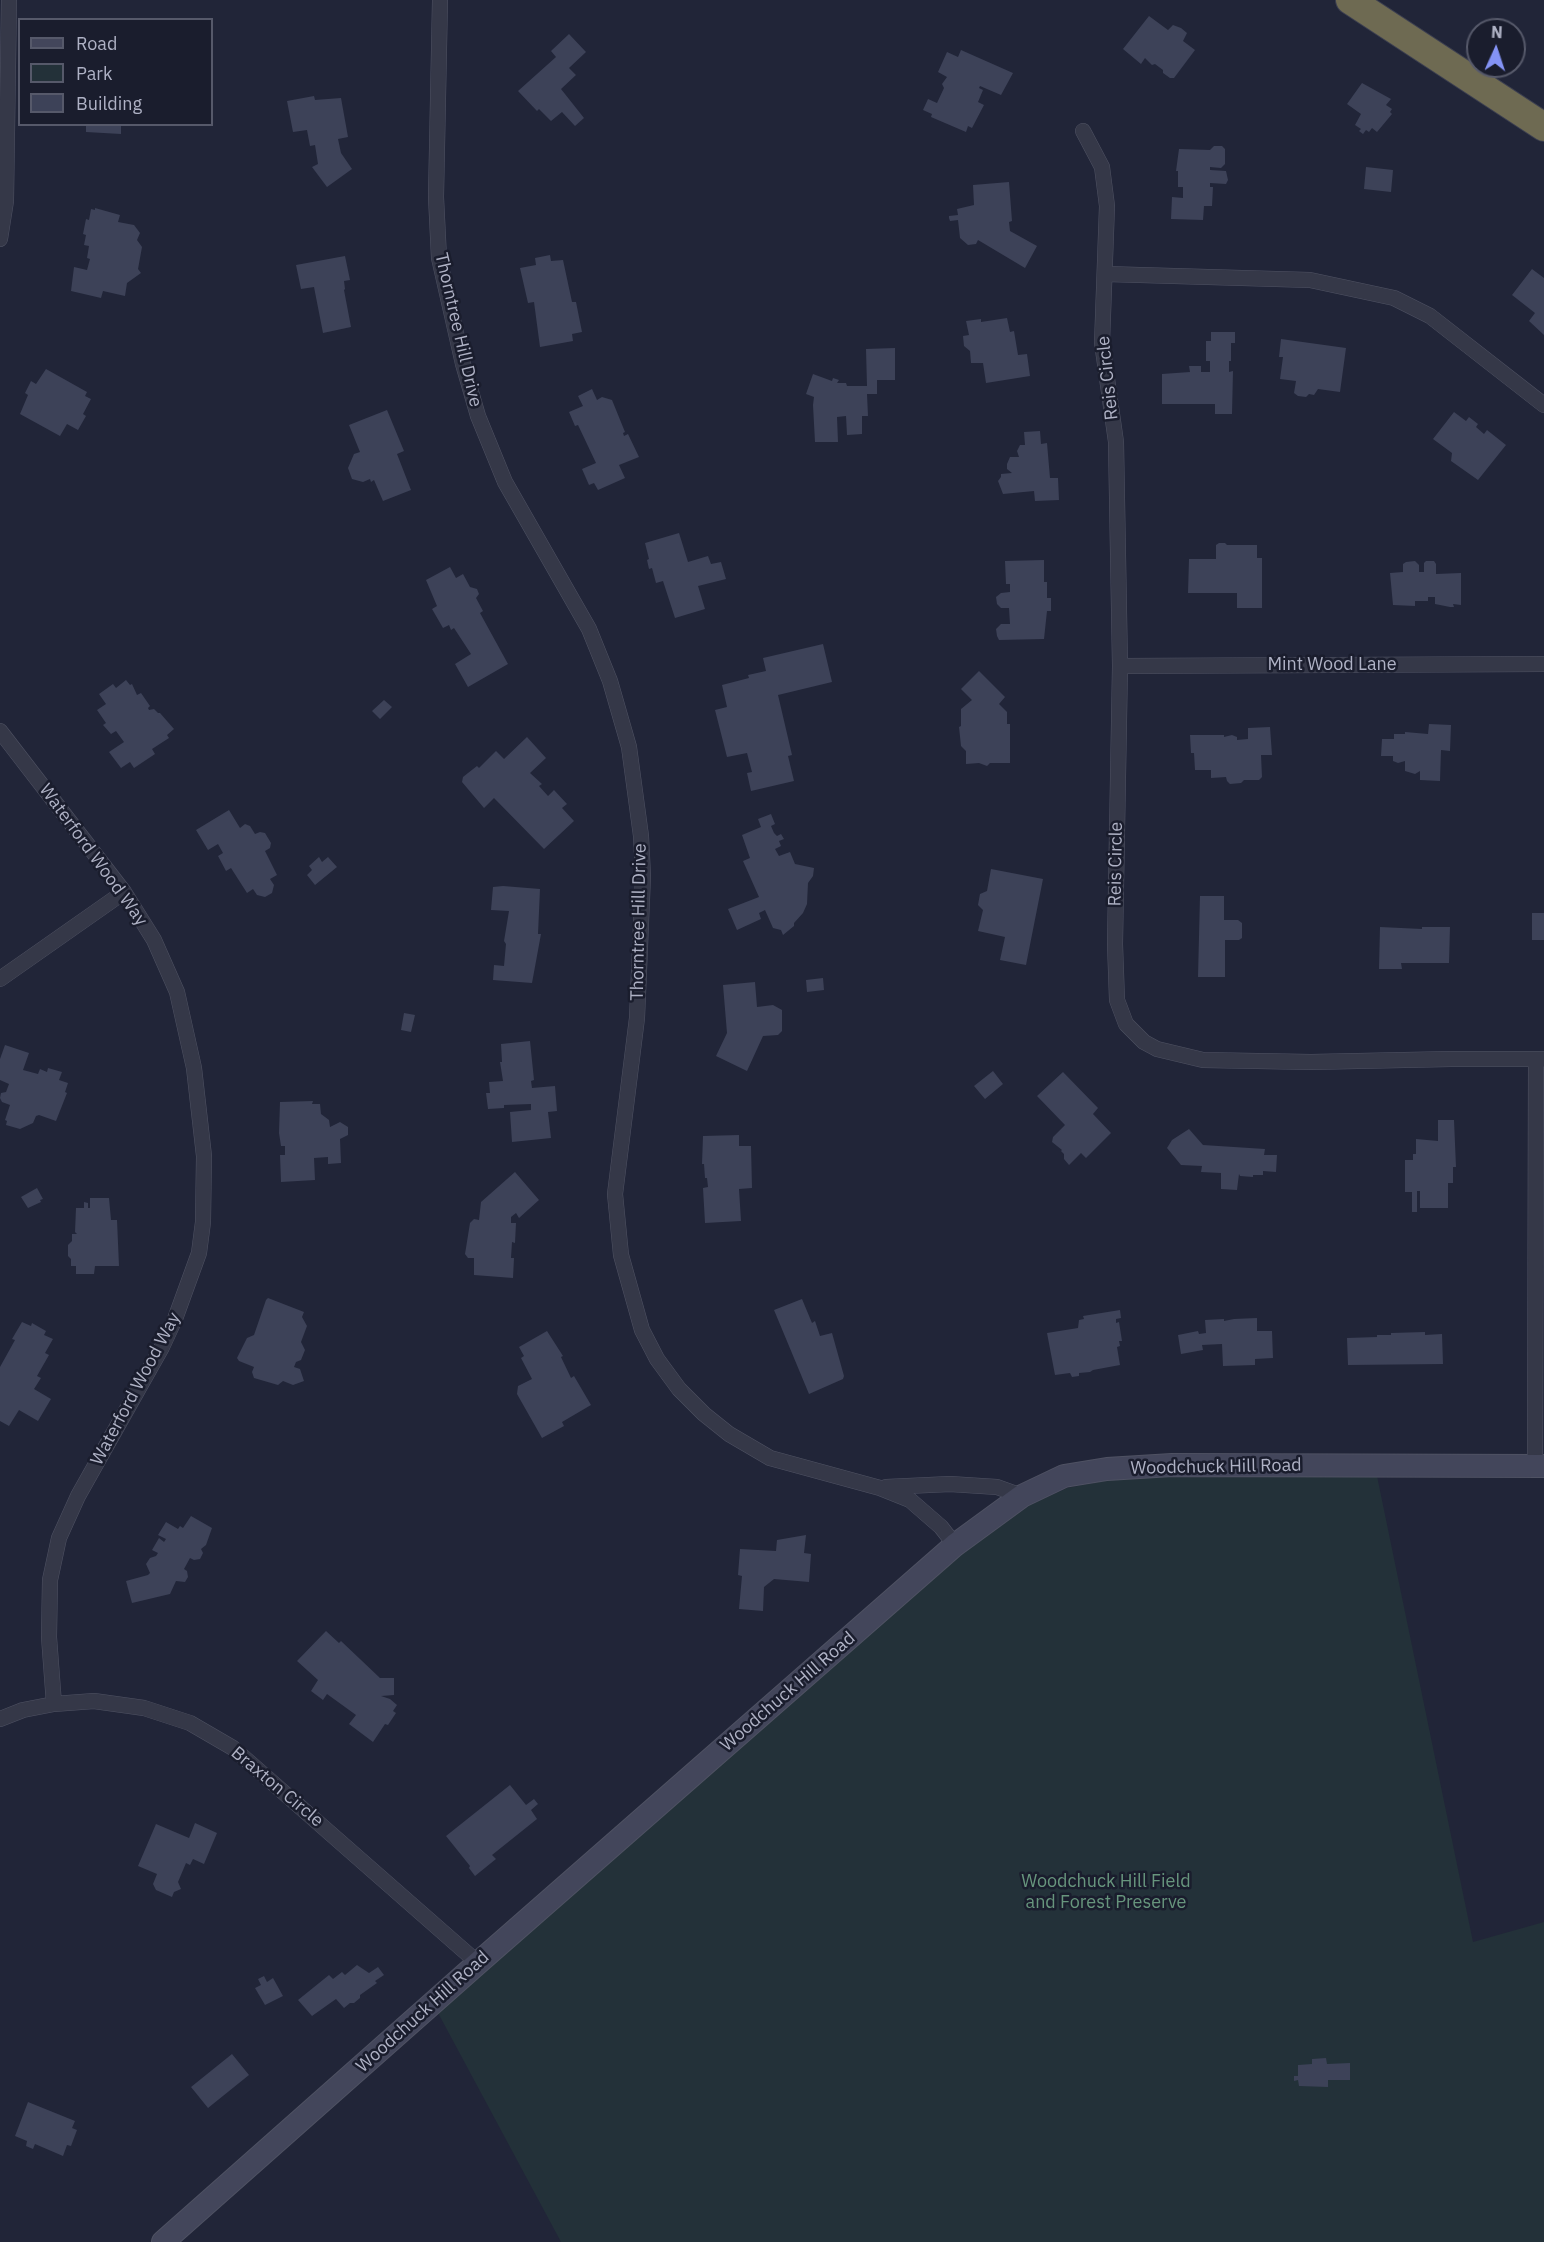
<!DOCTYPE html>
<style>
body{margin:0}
#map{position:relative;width:1544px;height:2242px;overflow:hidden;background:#212538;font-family:"IBM Plex Sans",sans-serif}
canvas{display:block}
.legend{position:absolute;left:18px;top:18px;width:195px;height:108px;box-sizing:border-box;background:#1a1d2d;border:2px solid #56596a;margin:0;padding:8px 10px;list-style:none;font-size:18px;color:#afb2c5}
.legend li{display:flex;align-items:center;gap:12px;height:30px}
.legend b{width:30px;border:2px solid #56596a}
.north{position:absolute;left:1466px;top:18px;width:60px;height:60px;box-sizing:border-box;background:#1a1d2d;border:2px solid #56596a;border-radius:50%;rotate:3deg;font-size:16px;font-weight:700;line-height:24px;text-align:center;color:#afb2c5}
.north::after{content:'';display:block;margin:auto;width:21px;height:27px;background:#8493f5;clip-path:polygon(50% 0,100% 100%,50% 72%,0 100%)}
</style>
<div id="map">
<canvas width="1544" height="2242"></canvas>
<ul class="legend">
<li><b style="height:8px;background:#43465b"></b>Road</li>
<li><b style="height:16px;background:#233139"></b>Park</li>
<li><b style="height:16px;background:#3d4258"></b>Building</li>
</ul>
<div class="north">N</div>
</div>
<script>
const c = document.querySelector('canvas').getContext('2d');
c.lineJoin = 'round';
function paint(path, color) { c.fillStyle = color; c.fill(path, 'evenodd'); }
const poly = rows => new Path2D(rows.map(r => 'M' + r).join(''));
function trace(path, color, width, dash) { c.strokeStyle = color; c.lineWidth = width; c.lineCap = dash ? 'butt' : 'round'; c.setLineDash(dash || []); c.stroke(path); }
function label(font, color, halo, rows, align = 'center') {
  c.font = font + ' "IBM Plex Sans",sans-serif'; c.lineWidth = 5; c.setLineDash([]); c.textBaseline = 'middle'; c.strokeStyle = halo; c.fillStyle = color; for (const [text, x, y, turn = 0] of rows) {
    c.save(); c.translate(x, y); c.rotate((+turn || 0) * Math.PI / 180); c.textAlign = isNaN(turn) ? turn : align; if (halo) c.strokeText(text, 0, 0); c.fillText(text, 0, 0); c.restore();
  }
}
paint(poly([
 [1213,1476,1377,1476,1473,1942,1544,1922,1544,2242,561,2242,437,2011,962,1554,1030,1505,1067,1488,1120,1478]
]), '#233139');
paint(poly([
 [1149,16,1168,30,1173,25,1181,28,1187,33,1183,41,1195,50,1174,78,1170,78,1163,73,1163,70,1155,64,1152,65,1145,58,1141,64,1123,49],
 [569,34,586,52,569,68,576,75,561,89,584,118,575,126,562,112,551,121,539,109,537,111,518,91,556,57,551,51],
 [961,50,1013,73,1001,95,980,86,979,88,983,90,978,102,984,105,972,128,968,126,966,132,931,117,932,114,923,110,928,99,937,103,944,88,942,84,947,77,938,72,947,52,958,57],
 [1362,83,1391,99,1386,105,1392,109,1390,112,1392,114,1377,132,1372,128,1369,132,1366,130,1363,134,1359,131,1361,129,1355,125,1361,114,1347,104],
 [314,96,315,100,341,98,348,137,338,139,341,153,352,169,327,187,312,167,318,164,315,145,310,146,307,130,293,132,287,101],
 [86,124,121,124,121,134,86,132],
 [1214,146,1222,146,1225,149,1225,164,1221,168,1210,167,1210,170,1226,171,1228,180,1226,184,1210,183,1210,187,1213,187,1212,206,1204,206,1203,220,1171,219,1172,197,1183,198,1183,187,1178,187,1178,171,1176,171,1179,149,1210,150],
 [1366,167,1393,170,1391,192,1364,189],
 [1009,182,1012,221,1009,222,1010,231,1037,246,1025,268,978,240,976,244,968,245,960,238,958,220,950,221,949,218,949,216,958,215,957,209,974,205,973,185],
 [95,208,120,215,118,222,134,225,140,233,137,240,142,247,138,269,141,273,127,283,125,296,103,291,101,298,71,291,74,267,87,270,90,259,87,258,89,246,84,245,86,235,83,234,86,219,89,220,91,209,95,210],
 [550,255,551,261,563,260,572,302,576,302,582,332,572,334,573,341,540,347,534,302,528,303,520,268,536,265,535,258],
 [345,256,350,280,344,281,345,289,344,290,351,327,323,333,314,287,301,289,296,265],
 [1532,269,1544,278,1544,335,1529,321,1535,313,1512,295],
 [1007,318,1010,332,1014,331,1018,355,1027,354,1030,376,986,383,983,363,971,363,970,351,964,346,963,336,969,335,966,321,981,319,981,322],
 [1211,332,1235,332,1235,343,1231,343,1231,361,1229,361,1229,372,1233,371,1232,414,1215,414,1215,404,1162,404,1162,374,1190,372,1189,366,1201,366,1201,372,1210,372,1210,361,1206,361,1206,341,1211,341],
 [1281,339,1346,348,1340,392,1318,389,1314,395,1309,394,1306,397,1298,396,1294,393,1296,381,1280,379,1283,357,1279,357],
 [895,348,895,380,877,380,877,394,867,394,868,416,862,416,862,434,847,435,846,416,837,417,838,442,815,442,813,405,814,397,806,394,813,374,832,381,833,378,839,380,837,383,846,383,847,386,867,386,866,349],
 [46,369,87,392,85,396,91,399,83,414,86,416,78,430,67,424,60,436,20,414,28,395,25,393,31,381,36,384],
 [592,389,597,400,602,397,612,400,625,432,623,433,624,436,628,434,639,457,619,465,625,478,598,490,594,483,589,485,582,469,596,463,578,425,575,426,569,412,583,406,578,396],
 [387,410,404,451,397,454,411,490,383,501,374,480,371,482,370,479,363,482,352,479,348,468,354,454,360,452,349,425],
 [1454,412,1466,421,1469,417,1478,424,1476,427,1484,434,1487,430,1506,445,1478,480,1451,461,1452,453,1433,439],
 [1040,431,1041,444,1047,443,1050,478,1058,478,1059,500,1035,501,1034,491,1003,494,998,481,1001,477,1001,474,1012,473,1007,469,1007,464,1010,457,1019,457,1017,451,1020,445,1025,445,1024,432],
 [679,533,688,562,708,556,711,564,721,562,726,579,698,586,705,609,675,618,663,581,656,583,652,568,649,569,647,560,649,559,645,543],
 [1219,543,1225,543,1227,545,1257,545,1257,558,1262,558,1262,608,1237,608,1237,593,1188,593,1189,559,1216,559,1216,545],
 [1044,560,1044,582,1047,582,1047,598,1051,598,1051,611,1047,611,1044,639,999,640,997,636,996,629,1001,624,1010,624,1009,608,1001,608,997,604,996,597,1001,593,1010,592,1010,584,1006,584,1005,561],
 [1415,561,1419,565,1419,572,1424,572,1424,563,1426,561,1434,561,1436,564,1436,574,1461,573,1461,605,1453,604,1454,607,1450,607,1435,604,1435,597,1428,597,1428,601,1415,601,1415,606,1393,605,1390,573,1403,572,1403,564,1406,562],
 [450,567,456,578,463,574,470,587,477,589,479,594,476,598,483,611,480,613,508,664,468,687,455,664,471,654,454,628,451,630,449,625,443,628,432,609,437,606,426,580],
 [823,644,832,682,778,695,792,755,788,756,794,781,751,791,747,773,752,772,747,753,727,757,715,710,727,707,722,685,749,678,748,675,766,671,763,658],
 [979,671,1005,697,999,704,1007,712,1007,724,1010,724,1010,763,990,763,987,766,979,763,966,764,966,751,961,746,959,727,961,726,961,709,972,700,961,689],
 [126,680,130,685,132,684,137,695,141,693,150,706,148,708,149,710,154,709,158,713,160,713,174,729,167,735,169,738,152,749,155,754,134,768,130,762,121,768,109,752,124,742,116,731,111,734,103,725,106,723,97,710,106,704,99,694,113,684,116,688],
 [384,700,392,707,380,719,372,711],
 [1429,724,1451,725,1450,751,1441,750,1440,781,1420,780,1420,771,1415,774,1405,771,1405,761,1398,763,1393,761,1393,756,1381,756,1382,739,1394,739,1394,734,1405,734,1405,732,1428,734],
 [1270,727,1272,755,1261,755,1262,777,1259,780,1244,780,1241,783,1230,784,1227,781,1226,777,1211,778,1211,770,1195,770,1194,753,1191,753,1190,735,1224,735,1224,737,1232,735,1237,737,1237,740,1248,739,1248,728],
 [527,737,546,758,530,773,542,784,539,786,548,796,554,790,567,804,562,808,574,821,544,849,494,798,484,808,462,782,463,777,468,773,477,766,479,768,496,751,504,759],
 [229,810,240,828,245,824,250,826,255,834,260,832,265,833,271,843,270,848,265,851,277,875,270,879,274,885,272,893,265,897,257,895,253,889,247,893,231,868,226,871,218,856,223,853,218,844,208,850,196,830],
 [771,814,775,824,771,826,774,833,777,836,781,834,784,839,779,841,781,846,775,849,779,856,790,852,795,864,814,868,813,876,808,883,807,904,803,913,794,923,794,926,783,935,781,930,773,928,765,910,759,913,761,919,737,930,728,909,759,897,743,861,750,858,742,835,761,827,758,819],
 [319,857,322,862,328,857,337,867,315,885,307,875,312,870,309,866],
 [991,869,1043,879,1026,965,1000,960,1005,937,978,931,983,910,978,905,980,894,987,891],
 [503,886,540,889,538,934,541,934,532,983,493,980,494,965,504,966,506,944,504,941,509,911,491,910,493,887],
 [1200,896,1224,896,1224,920,1238,920,1242,923,1242,938,1239,940,1225,940,1225,977,1198,977],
 [1532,913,1544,913,1544,940,1532,940],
 [1380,927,1422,929,1422,927,1450,927,1449,963,1401,963,1402,969,1379,969],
 [823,978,824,990,807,992,806,980],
 [755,982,757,1007,773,1005,782,1010,782,1031,778,1035,763,1036,747,1071,716,1056,727,1033,723,985],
 [404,1013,415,1015,411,1032,401,1030],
 [530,1041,534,1080,531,1081,532,1088,555,1086,557,1111,548,1112,551,1138,512,1142,510,1112,531,1110,531,1104,504,1105,504,1108,488,1109,486,1093,490,1093,489,1082,503,1081,500,1062,502,1062,501,1044],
 [5,1045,29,1053,23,1070,38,1074,40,1069,47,1072,48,1068,62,1072,59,1080,68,1083,65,1092,67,1093,56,1121,39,1115,36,1116,33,1123,20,1129,6,1125,7,1121,5,1120,10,1105,2,1102,0,1098,1,1093,6,1092,9,1084,0,1080,0,1059],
 [993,1071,1003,1084,985,1099,974,1086],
 [1063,1072,1098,1108,1093,1114,1111,1133,1086,1158,1081,1153,1069,1165,1064,1159,1064,1154,1061,1151,1062,1150,1052,1142,1053,1137,1065,1125,1037,1096],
 [313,1101,312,1104,320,1104,321,1114,329,1120,330,1127,340,1122,348,1127,348,1135,340,1139,341,1163,328,1164,328,1157,314,1158,315,1180,281,1182,280,1155,285,1155,285,1146,281,1146,279,1133,280,1102],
 [1438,1120,1454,1120,1456,1167,1453,1167,1453,1183,1448,1183,1448,1208,1420,1208,1420,1191,1417,1191,1417,1212,1412,1212,1412,1192,1405,1192,1405,1160,1413,1160,1413,1154,1416,1154,1416,1139,1438,1141],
 [1189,1129,1203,1145,1265,1149,1264,1155,1277,1155,1276,1172,1263,1171,1263,1175,1253,1175,1253,1177,1240,1176,1239,1174,1237,1190,1221,1189,1221,1173,1201,1172,1202,1166,1181,1165,1167,1148,1172,1140],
 [739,1135,739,1146,751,1146,752,1188,739,1189,741,1221,705,1223,703,1188,708,1187,707,1178,705,1178,704,1164,702,1164,703,1136],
 [515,1172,539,1200,519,1218,516,1213,511,1217,511,1223,516,1223,515,1243,512,1242,511,1258,514,1258,513,1278,474,1275,474,1258,468,1258,465,1254,470,1223,474,1219,479,1220,481,1202],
 [37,1188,43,1199,40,1200,41,1202,28,1208,21,1197],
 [90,1198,109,1198,111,1220,117,1220,119,1266,95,1266,94,1274,76,1274,76,1266,71,1266,71,1259,68,1256,68,1245,72,1241,72,1234,77,1234,75,1232,76,1208,84,1208,84,1202,88,1203,88,1208,90,1208],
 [268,1298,304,1312,302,1317,307,1326,301,1342,305,1350,301,1360,296,1362,294,1367,300,1369,304,1381,293,1385,283,1381,278,1385,254,1378,252,1372,254,1367,239,1361,237,1358,247,1338,254,1335,266,1300],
 [802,1299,812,1323,815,1321,820,1336,832,1333,844,1376,843,1379,809,1394,774,1310],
 [1120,1310,1121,1318,1116,1319,1116,1323,1119,1322,1122,1341,1119,1341,1120,1346,1117,1347,1120,1365,1093,1370,1090,1372,1079,1373,1079,1376,1072,1377,1070,1373,1055,1375,1047,1333,1078,1328,1079,1320,1084,1319,1083,1316],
 [1257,1318,1257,1331,1272,1331,1273,1358,1255,1359,1255,1365,1223,1366,1222,1344,1202,1345,1203,1350,1181,1354,1178,1335,1198,1331,1199,1334,1206,1333,1205,1320,1224,1319,1224,1321,1234,1319],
 [22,1322,31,1326,32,1323,46,1331,44,1335,53,1339,45,1353,49,1355,37,1376,41,1378,34,1389,51,1399,38,1421,19,1410,9,1426,0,1421,0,1367,15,1340,12,1339],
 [547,1331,563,1356,561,1357,571,1378,574,1376,591,1405,562,1422,564,1426,542,1438,517,1394,518,1386,532,1379,521,1358,524,1356,519,1347],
 [1425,1332,1425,1335,1442,1334,1443,1364,1348,1365,1347,1338,1377,1337,1377,1335,1391,1335,1391,1333],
 [191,1516,212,1528,206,1545,201,1549,203,1553,200,1559,194,1560,190,1558,184,1569,187,1571,188,1577,185,1582,176,1581,170,1594,132,1603,126,1581,148,1575,150,1573,146,1564,150,1558,156,1556,158,1553,152,1550,159,1538,164,1542,166,1539,158,1535,166,1522,178,1529,180,1526,183,1528],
 [806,1535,804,1553,811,1554,809,1582,774,1579,764,1587,763,1611,739,1609,742,1576,738,1575,740,1549,776,1551,777,1540],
 [326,1631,339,1643,341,1641,380,1678,394,1678,394,1695,381,1696,390,1699,397,1705,393,1711,396,1713,388,1725,385,1724,373,1742,349,1724,356,1715,327,1694,323,1700,311,1691,318,1680,297,1661],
 [510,1785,526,1805,534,1799,538,1804,531,1810,537,1819,492,1855,496,1859,475,1876,469,1868,470,1866,446,1836],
 [195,1823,217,1833,204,1864,193,1859,190,1865,186,1863,178,1882,181,1889,174,1892,172,1897,156,1890,153,1884,157,1874,138,1866,156,1824,189,1838],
 [357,1965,369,1973,378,1967,384,1975,375,1981,377,1983,360,1995,360,1998,354,2003,350,2003,344,2008,336,1999,312,2016,298,2000,329,1975,333,1979,342,1972,345,1975],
 [264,1976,267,1982,273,1978,283,1996,265,2005,255,1988,261,1985,258,1979],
 [232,2054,249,2075,208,2108,191,2087],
 [1326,2058,1327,2064,1350,2063,1350,2080,1328,2080,1328,2087,1299,2086,1298,2080,1294,2081,1294,2076,1298,2076,1298,2065,1312,2064,1312,2059],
 [28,2102,75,2121,72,2128,77,2130,71,2146,67,2145,63,2156,35,2144,33,2149,26,2146,27,2141,15,2136]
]), '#3d4258');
const street = poly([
 [440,0,436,197,439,258,463,364,478,416,505,482,589,629,610,681,629,747,641,836,643,876,637,1018,615,1194,621,1255,642,1330,657,1359,679,1389,704,1414,729,1434,770,1458,880,1488,910,1500,941,1527,955,1545],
 [1083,131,1102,167,1107,206,1102,343,1116,442,1120,666,1115,944,1117,1000,1126,1024,1144,1042,1157,1049,1203,1060,1311,1062,1451,1059,1544,1059],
 [0,239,6,201,9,0],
 [1106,274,1310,280,1394,298,1430,316,1544,405],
 [1120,666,1544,664],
 [0,731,124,892,154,940,177,992,194,1068,204,1156,203,1222,199,1253,175,1319,162,1347,78,1496,59,1538,50,1580,49,1637,54,1704],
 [0,979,124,892],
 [1535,1466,1536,1060],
 [886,1487,950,1484,997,1487,1022,1496],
 [0,1719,23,1710,54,1704,94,1701,144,1708,190,1723,233,1748,478,1963]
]);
const secondary = poly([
 [163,2242,478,1963,955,1545,1022,1496,1064,1476,1107,1469,1172,1465,1544,1466]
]);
const highway = poly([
 [1350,0,1544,127]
]);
trace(street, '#4f5263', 16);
trace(secondary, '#4f5263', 24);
trace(highway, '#3c3f50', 30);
trace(street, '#353848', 15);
trace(secondary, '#43465b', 22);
trace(highway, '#6e6a52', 28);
label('18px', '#afb2c5', '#1a1d2d', [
 ["Thorntree Hill Drive",458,330,77],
 ["Reis Circle",1108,378,-96],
 ["Mint Wood Lane",1332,665],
 ["Waterford Wood Way",93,855,54],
 ["Reis Circle",1116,864,-89],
 ["Thorntree Hill Drive",639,922,-89],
 ["Waterford Wood Way",136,1389,-62],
 ["Woodchuck Hill Road",1216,1467,-1],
 ["Woodchuck Hill Road",788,1692,-41],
 ["Braxton Circle",277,1787,40],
 ["Woodchuck Hill Road",423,2012,-42]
]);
label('18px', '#67957d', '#1a1d2d', [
 ["Woodchuck Hill Field",1106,1882],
 ["and Forest Preserve",1106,1903]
]);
</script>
